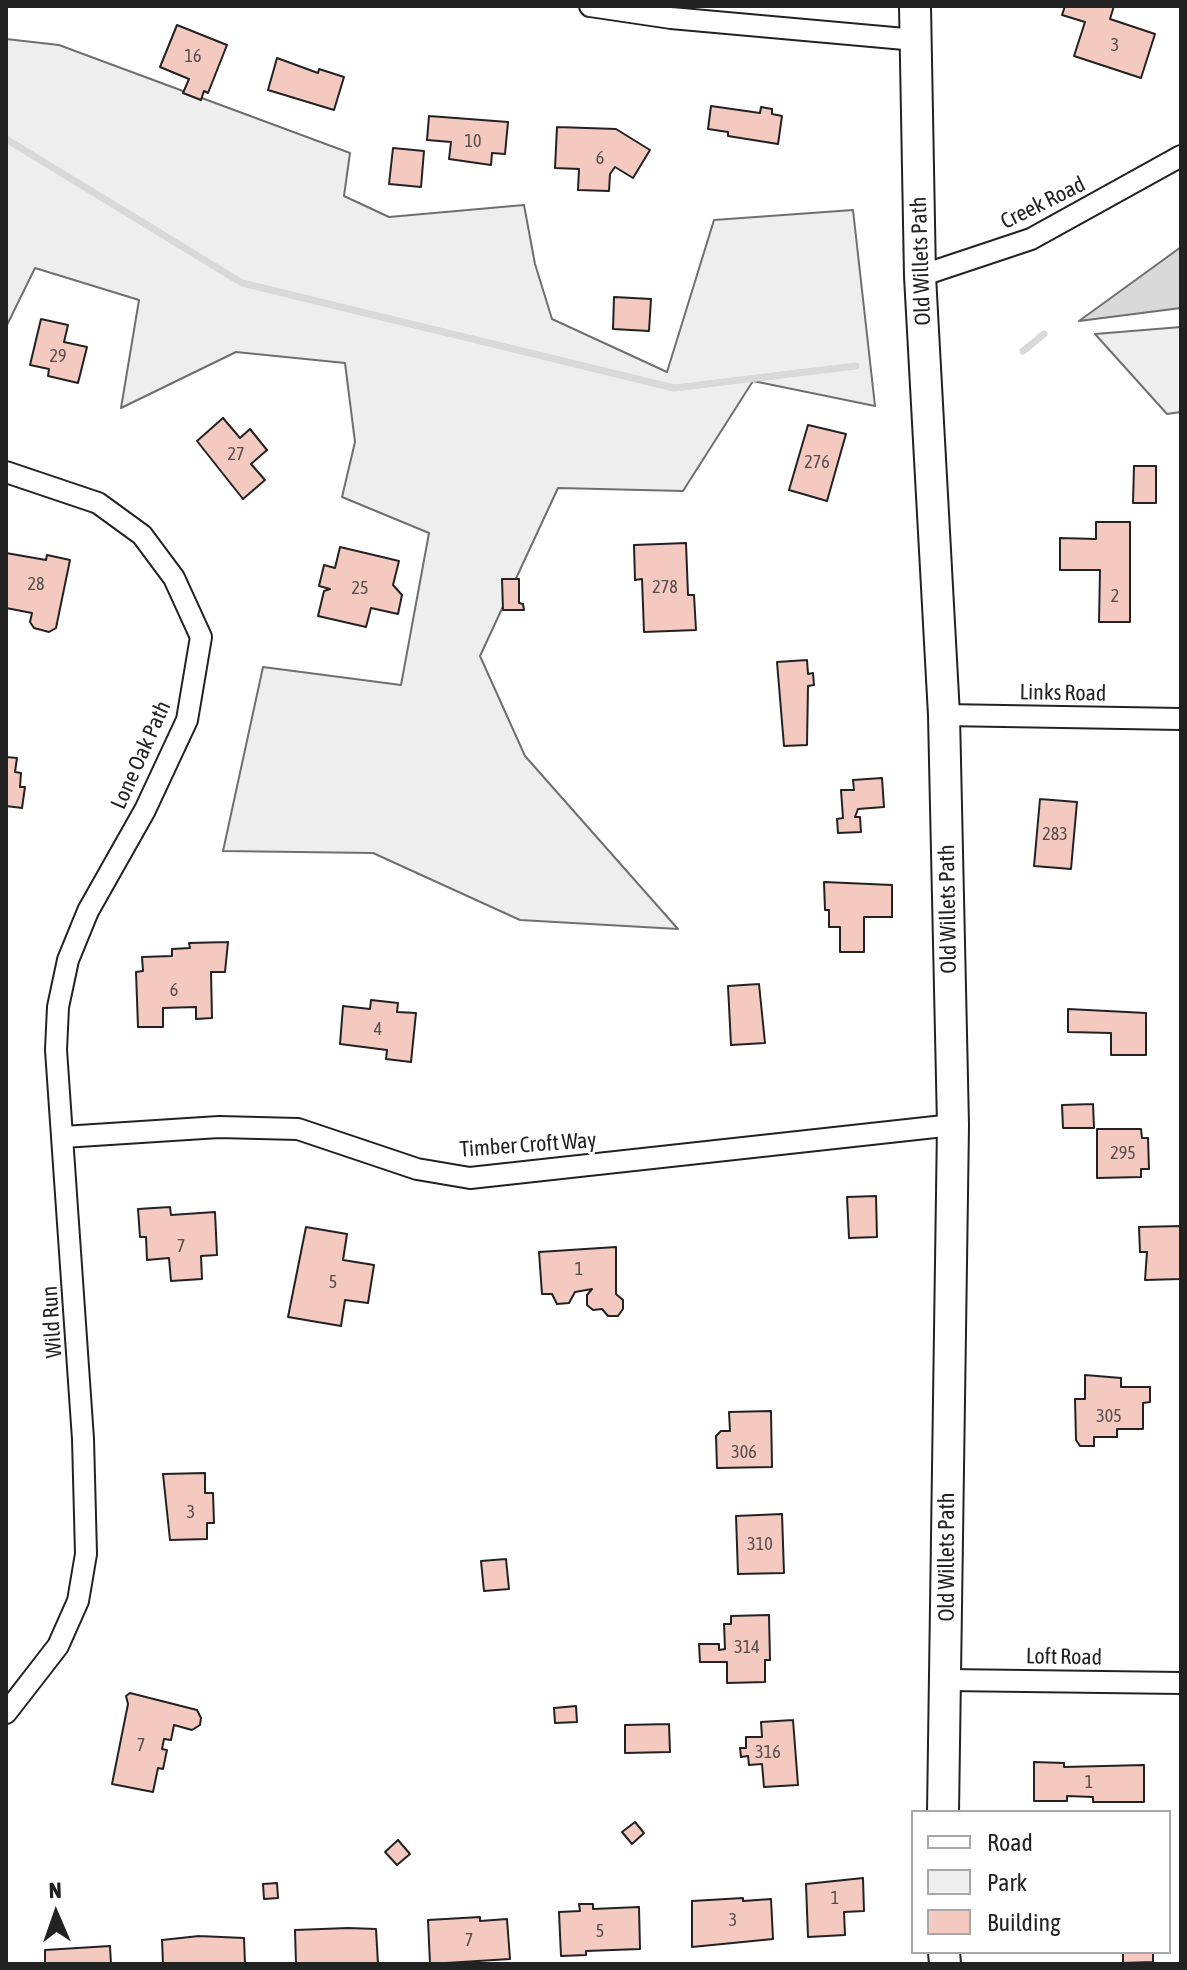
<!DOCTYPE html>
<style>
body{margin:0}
#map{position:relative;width:1187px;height:1970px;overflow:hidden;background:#fff;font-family:"Asap Condensed",sans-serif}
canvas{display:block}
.frame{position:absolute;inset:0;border:8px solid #222;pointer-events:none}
.legend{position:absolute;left:911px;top:1810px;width:260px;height:144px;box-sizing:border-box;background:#fff;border:2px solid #a7a7a7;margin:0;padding:10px 14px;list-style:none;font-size:24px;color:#222}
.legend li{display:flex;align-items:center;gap:16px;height:40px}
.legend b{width:40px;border:2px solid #a7a7a7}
.north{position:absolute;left:16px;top:1874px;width:80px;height:80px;-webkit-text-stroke:6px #fff;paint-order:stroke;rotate:358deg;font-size:22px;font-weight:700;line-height:32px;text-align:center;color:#222}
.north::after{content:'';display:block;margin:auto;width:28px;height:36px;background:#222;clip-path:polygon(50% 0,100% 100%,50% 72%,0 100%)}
</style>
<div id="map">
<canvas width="1187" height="1970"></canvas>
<div class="frame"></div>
<ul class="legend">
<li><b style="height:10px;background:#fff"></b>Road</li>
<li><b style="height:22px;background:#eee"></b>Park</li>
<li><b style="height:22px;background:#f3c9c0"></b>Building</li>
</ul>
<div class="north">N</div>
</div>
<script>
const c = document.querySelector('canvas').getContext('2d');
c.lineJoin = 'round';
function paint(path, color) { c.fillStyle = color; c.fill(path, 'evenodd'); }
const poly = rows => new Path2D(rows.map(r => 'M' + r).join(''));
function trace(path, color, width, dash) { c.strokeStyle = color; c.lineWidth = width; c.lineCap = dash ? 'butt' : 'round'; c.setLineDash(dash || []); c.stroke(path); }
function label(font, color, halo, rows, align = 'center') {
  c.font = font + ' "Asap Condensed",sans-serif'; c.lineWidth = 6; c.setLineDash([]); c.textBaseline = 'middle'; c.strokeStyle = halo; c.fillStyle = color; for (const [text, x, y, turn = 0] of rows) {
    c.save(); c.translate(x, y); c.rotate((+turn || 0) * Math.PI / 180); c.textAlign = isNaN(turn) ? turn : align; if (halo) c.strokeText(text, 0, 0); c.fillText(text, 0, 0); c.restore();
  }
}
const green = poly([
 [6,39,59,45,350,153,344,196,389,217,524,205,535,264,552,319,667,372,714,220,853,210,875,406,753,381,683,491,558,488,480,656,525,756,678,929,520,920,373,853,223,851,263,667,401,685,429,533,342,497,355,442,345,363,236,352,121,408,139,300,35,268,6,327,6,39],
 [1181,327,1181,412,1167,414,1095,334,1181,327]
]);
paint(green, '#eee');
trace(green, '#6f6f6f', 2);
const water = poly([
 [1181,247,1181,308,1079,321,1181,247]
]);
paint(water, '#d9d9d9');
trace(water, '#6f6f6f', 2);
trace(poly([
 [6,139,242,283,674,388,856,366],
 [1023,351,1044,334]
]), '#d9d9d9', 7);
const building = poly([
 [1065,6,1114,6,1110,19,1155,34,1141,78,1074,56,1085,22,1062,15,1065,6],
 [177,25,227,45,208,93,204,91,201,100,183,93,189,79,160,67,177,25],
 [277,58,318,73,319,69,344,77,334,110,268,90,277,58],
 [711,106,760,113,761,107,772,109,772,114,782,116,778,144,728,136,728,132,708,129,711,106],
 [429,116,508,122,505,154,492,153,491,165,449,159,451,142,427,140,429,116],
 [557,127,616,129,650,150,633,178,615,167,610,174,609,191,578,190,579,169,555,168,557,127],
 [393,148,424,151,421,187,389,184,393,148],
 [614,297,651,299,649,331,613,329,614,297],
 [41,319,68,325,64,342,87,347,78,383,48,376,49,369,30,365,41,319],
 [223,418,240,438,250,429,267,450,251,464,265,480,243,499,197,441,223,418],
 [808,425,846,434,827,501,789,490,808,425],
 [1134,466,1156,466,1156,503,1133,503,1134,466],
 [1096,522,1130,522,1130,622,1099,622,1100,570,1060,570,1060,538,1096,539,1096,522],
 [686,543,688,595,694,595,696,630,644,632,642,579,635,580,634,545,686,543],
 [340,547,399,561,393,585,402,595,398,614,371,608,366,627,318,616,324,591,330,589,319,586,324,565,335,568,340,547],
 [6,553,46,560,47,555,70,560,56,628,49,632,34,628,30,622,32,613,6,608,6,553],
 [502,579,519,579,519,603,523,604,524,610,503,610,502,579],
 [807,660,808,674,813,673,814,685,808,686,807,745,784,746,777,662,807,660],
 [6,757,17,758,15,772,21,773,20,787,25,787,22,808,6,806,6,757],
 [882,778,884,807,858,809,855,817,860,817,861,832,838,833,837,819,843,818,841,790,854,790,853,780,882,778],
 [1040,799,1077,802,1071,869,1034,866,1040,799],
 [824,882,892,885,892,917,864,917,864,952,840,952,840,927,829,927,829,910,825,910,824,882],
 [228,942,225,972,211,972,212,1018,196,1019,196,1007,163,1008,163,1027,138,1027,136,972,143,971,142,957,172,956,172,949,190,948,189,943,228,942],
 [759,984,765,1043,731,1045,728,986,759,984],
 [371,1000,398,1003,397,1012,416,1013,411,1062,386,1059,387,1050,340,1044,343,1006,370,1009,371,1000],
 [1068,1009,1146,1013,1146,1055,1111,1055,1111,1033,1068,1032,1068,1009],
 [1093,1104,1094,1128,1063,1128,1062,1105,1093,1104],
 [1097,1129,1141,1129,1142,1138,1148,1138,1149,1169,1141,1169,1141,1177,1097,1178,1097,1129],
 [876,1196,877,1237,849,1238,847,1197,876,1196],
 [170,1207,171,1215,215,1212,217,1255,201,1256,202,1279,171,1281,169,1258,147,1260,146,1237,140,1237,138,1209,170,1207],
 [1181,1226,1181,1279,1145,1280,1147,1252,1140,1252,1139,1227,1181,1226],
 [306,1227,347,1234,343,1260,374,1265,368,1303,345,1300,341,1326,288,1317,306,1227],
 [616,1247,616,1294,623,1300,623,1309,618,1316,608,1316,602,1309,593,1310,587,1305,587,1295,592,1289,575,1292,569,1303,557,1304,552,1294,542,1294,539,1252,616,1247],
 [1085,1375,1121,1378,1121,1387,1150,1387,1150,1402,1143,1403,1143,1429,1117,1429,1117,1437,1094,1437,1094,1446,1080,1446,1076,1440,1075,1399,1085,1399,1085,1375],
 [771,1411,772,1467,717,1468,716,1436,721,1431,730,1431,729,1412,771,1411],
 [205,1473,205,1493,213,1493,214,1523,207,1523,207,1539,170,1540,163,1474,205,1473],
 [782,1514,784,1573,738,1574,736,1516,782,1514],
 [506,1559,509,1589,484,1591,481,1561,506,1559],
 [769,1615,770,1660,765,1660,765,1682,727,1683,727,1662,700,1662,699,1644,719,1644,719,1650,725,1649,724,1624,731,1624,731,1616,769,1615],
 [130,1693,197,1710,201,1718,200,1725,192,1730,174,1725,171,1740,164,1739,162,1749,167,1750,163,1769,158,1768,153,1792,112,1784,128,1704,126,1696,130,1693],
 [576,1706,577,1722,555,1723,554,1708,576,1706],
 [793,1720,798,1785,764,1787,762,1764,749,1765,748,1756,741,1757,740,1748,746,1748,746,1737,762,1737,761,1722,793,1720],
 [669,1724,670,1752,625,1753,625,1725,669,1724],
 [1034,1762,1064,1763,1064,1767,1144,1765,1144,1802,1093,1802,1093,1797,1067,1796,1067,1801,1034,1801,1034,1762],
 [635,1822,644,1833,632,1844,622,1832,635,1822],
 [398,1840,410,1854,397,1865,385,1852,398,1840],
 [863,1878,864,1911,844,1912,845,1935,808,1937,806,1884,863,1878],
 [277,1883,278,1898,264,1899,263,1884,277,1883],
 [743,1898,743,1901,771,1899,773,1939,692,1947,692,1901,743,1898],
 [579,1904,593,1904,593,1909,639,1907,640,1949,586,1951,586,1955,561,1956,559,1912,580,1911,579,1904],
 [480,1917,480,1921,507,1919,510,1959,430,1964,428,1920,480,1917],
 [348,1928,376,1929,378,1964,296,1964,295,1930,348,1928],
 [199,1936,244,1938,245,1964,163,1964,162,1940,199,1936],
 [110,1946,111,1964,45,1964,45,1950,110,1946],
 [1123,1952,1153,1952,1153,1962,1123,1963,1123,1952]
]);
paint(building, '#f3c9c0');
trace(building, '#222', 2);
const minor = poly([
 [590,6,671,18,916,40],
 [920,276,1031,239,1181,156],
 [6,472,98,503,142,535,174,578,201,637,187,720,145,810,88,911,68,960,58,1007,56,1050,83,1439,86,1554,78,1601,58,1646,6,1713],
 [944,715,1181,719],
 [63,1137,219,1127,298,1129,417,1169,470,1178,953,1125],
 [947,1680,1181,1683]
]);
const secondary = poly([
 [915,6,920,276,944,715,953,1125,943,1812],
 [944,1952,945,1964]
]);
trace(minor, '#222', 24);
trace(secondary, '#222', 34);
trace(minor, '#fff', 20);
trace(secondary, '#fff', 30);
label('18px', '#564c4a', null, [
 ["3",1115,45],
 ["16",193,56],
 ["10",473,141],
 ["6",600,158],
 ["29",58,356],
 ["27",236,454],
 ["276",817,462],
 ["28",36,584],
 ["278",665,587],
 ["25",360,588],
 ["2",1115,596],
 ["283",1055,834],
 ["6",174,990],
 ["4",378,1029],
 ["295",1123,1153],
 ["7",181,1246],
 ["1",579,1269],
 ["5",333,1282],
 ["305",1109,1416],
 ["306",744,1452],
 ["3",191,1512],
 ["310",760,1544],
 ["314",747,1647],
 ["7",141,1745],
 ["316",768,1752],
 ["1",1089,1782],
 ["1",835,1898],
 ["3",733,1920],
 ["5",600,1931],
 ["7",469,1940]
]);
label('22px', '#222', '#fff', [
 ["Creek Road",1043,203,-26],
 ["Old Willets Path",921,261,-92],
 ["Links Road",1063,693,1],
 ["Lone Oak Path",141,755,-66],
 ["Old Willets Path",948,909,-91],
 ["Timber Croft Way",528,1145,-4],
 ["Wild Run",52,1322,-94],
 ["Old Willets Path",947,1557,-90],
 ["Loft Road",1064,1657,1]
]);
</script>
